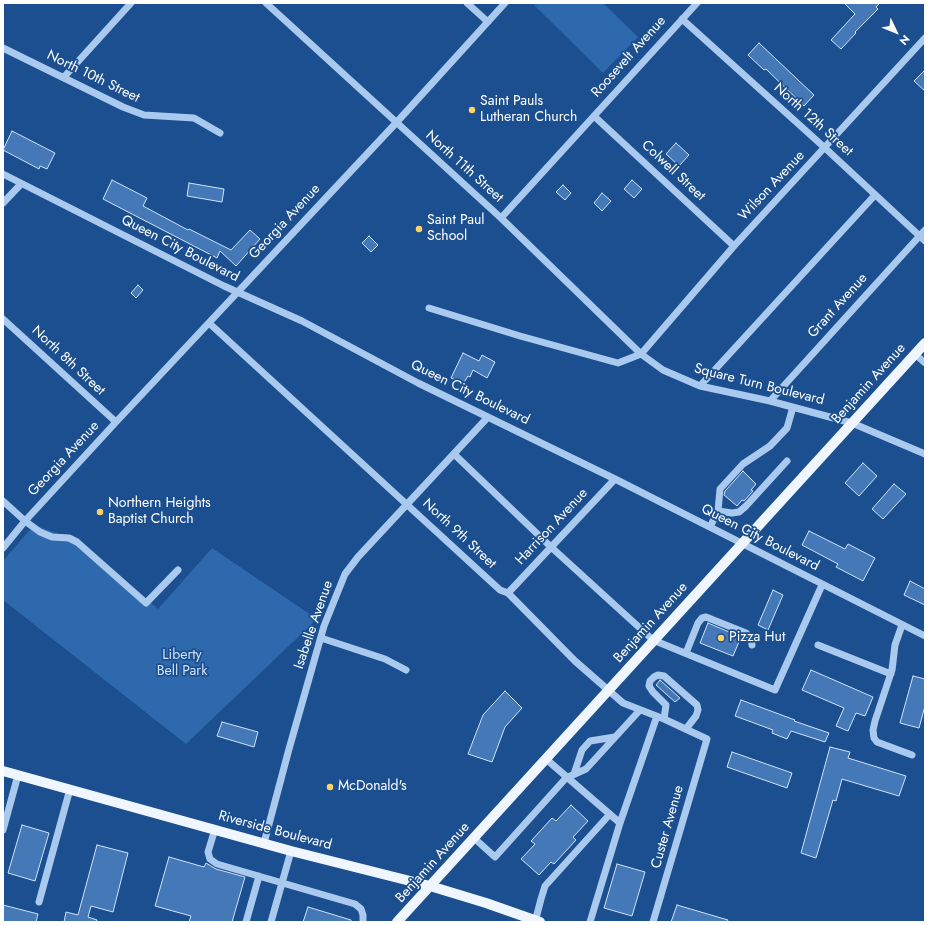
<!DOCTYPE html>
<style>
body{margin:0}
#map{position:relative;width:928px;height:925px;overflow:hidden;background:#1b4f8f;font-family:Jost,sans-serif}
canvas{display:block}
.frame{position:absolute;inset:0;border:4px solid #fff;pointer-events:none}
.north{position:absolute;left:876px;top:12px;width:40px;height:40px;-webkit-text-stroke:3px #1b4f8f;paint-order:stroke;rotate:133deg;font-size:11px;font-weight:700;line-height:16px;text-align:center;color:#fff}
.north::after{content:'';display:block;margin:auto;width:14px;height:18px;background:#fff;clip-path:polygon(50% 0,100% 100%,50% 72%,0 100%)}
</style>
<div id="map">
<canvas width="928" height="925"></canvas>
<div class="frame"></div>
<div class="north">N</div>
</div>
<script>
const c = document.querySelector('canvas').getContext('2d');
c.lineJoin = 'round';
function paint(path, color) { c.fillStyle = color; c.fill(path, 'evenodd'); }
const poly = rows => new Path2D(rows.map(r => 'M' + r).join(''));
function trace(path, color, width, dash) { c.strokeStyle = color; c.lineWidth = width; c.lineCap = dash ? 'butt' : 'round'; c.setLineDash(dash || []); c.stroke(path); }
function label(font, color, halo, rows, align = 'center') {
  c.font = font + ' Jost,sans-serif'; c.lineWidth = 3.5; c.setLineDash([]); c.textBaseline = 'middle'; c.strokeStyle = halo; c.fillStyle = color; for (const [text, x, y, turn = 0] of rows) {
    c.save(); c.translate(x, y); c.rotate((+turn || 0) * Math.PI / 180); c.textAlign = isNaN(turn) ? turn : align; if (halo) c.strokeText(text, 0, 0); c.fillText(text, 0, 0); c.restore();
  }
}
paint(poly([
 [536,3,603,3,638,37,603,73,534,5],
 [34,525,81,542,158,609,212,548,317,619,186,744,3,600,3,561]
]), '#2e69ad');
const building = poly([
 [844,3,880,3,876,7,878,9,855,32,856,33,841,49,831,40,855,14,844,3],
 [759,43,814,95,804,106,766,69,764,70,748,55,759,43],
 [925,70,925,91,914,81,925,70],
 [12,131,55,153,47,169,40,166,39,169,3,150,12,131],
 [676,143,689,155,679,166,666,154,676,143],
 [112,180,147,198,143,206,188,230,189,229,231,250,250,230,260,239,236,266,220,251,217,258,103,199,112,180],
 [632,180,642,189,634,198,624,189,632,180],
 [189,183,224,189,222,202,187,196,189,183],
 [563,185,571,193,565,200,556,192,563,185],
 [602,193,611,201,602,211,594,203,602,193],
 [369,236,378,245,371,252,362,243,369,236],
 [138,285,143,290,136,298,131,293,138,285],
 [463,353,479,361,482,355,495,362,487,378,473,370,470,377,468,376,463,384,451,378,463,353],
 [863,463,877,476,859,496,845,483,863,463],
 [743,471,756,484,751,490,753,491,744,501,742,500,737,506,724,495,725,491,743,471],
 [894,484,906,494,883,519,872,509,894,484],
 [809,531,845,549,848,544,875,558,863,581,836,567,838,564,802,545,809,531],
 [910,581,925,589,925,605,904,595,910,581],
 [773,590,783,595,768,630,758,625,773,590],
 [708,623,741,637,733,656,700,643,708,623],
 [811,670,873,697,865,716,856,713,848,731,836,726,844,708,802,690,811,670],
 [913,676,925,679,925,706,919,728,900,723,913,676],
 [660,680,680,698,675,702,656,685,660,680],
 [505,691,522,708,505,727,492,762,468,754,483,715,505,691],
 [741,700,795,720,794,721,829,733,825,742,791,731,787,739,772,733,773,730,735,716,741,700],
 [222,722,258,732,254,747,217,736,222,722],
 [830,747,850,752,848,758,906,776,899,796,842,779,836,801,833,800,816,858,801,853,830,747],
 [732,752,792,773,787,788,727,767,732,752],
 [571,805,588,821,573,837,576,840,554,864,551,862,539,875,521,859,535,844,531,841,552,818,556,821,571,805],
 [22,825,49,833,35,881,8,873,22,825],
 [97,845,128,853,113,912,91,906,88,917,97,920,96,922,64,922,66,912,78,915,97,845],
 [169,857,204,867,206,863,216,869,245,877,232,922,189,922,191,916,155,906,169,857],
 [617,864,645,872,632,916,604,908,617,864],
 [3,905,38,914,36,922,3,922,3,905],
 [677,905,728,920,727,922,671,922,677,905],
 [308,907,351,920,351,922,303,922,308,907]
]);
paint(building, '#4478b7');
trace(building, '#cfe3fa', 1);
trace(poly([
 [266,3,501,218,641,354,734,246,925,38],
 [467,3,488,22],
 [682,19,825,148,925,241],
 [3,48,123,107,144,115,194,118,220,133],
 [64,77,131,3],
 [594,116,734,246],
 [3,174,224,286,302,321,418,383,615,479,925,636],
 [3,203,21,184],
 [501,218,697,3],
 [429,308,520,336,618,363,641,354,663,370,700,386,770,401,852,423,925,454],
 [3,319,116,422],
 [209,323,500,590,508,593,575,661,623,703,664,719,707,739,653,922],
 [915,354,925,363],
 [700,386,875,195],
 [770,401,925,230],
 [454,454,551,547,653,640,775,690,822,585],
 [3,501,25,521,40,532,52,537,69,538,77,542,146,603,178,570],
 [718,511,732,513,739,512,746,506,787,461],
 [710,527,718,511,720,489,743,464,770,446,787,428,793,407],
 [3,548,25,521,116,422,396,123,505,3],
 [508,593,615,479],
 [902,625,895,645,892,670,875,721,873,730,874,738,877,742,912,755],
 [321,638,385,659,406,670],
 [818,645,891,674],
 [686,653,698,623,702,618,706,617,746,633,751,638,752,645],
 [664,719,666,705,653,692,649,686,650,681,654,677,658,675,664,676,697,705,698,710,696,716,686,729],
 [546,759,620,823],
 [574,774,582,750,590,741,615,737],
 [215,829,208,852,210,859,217,864,355,904,361,909,363,915,363,922],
 [3,830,18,775],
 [474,838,495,857,566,778,586,769,640,710],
 [264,843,289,749,324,626,345,574,358,557,488,417],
 [39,902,70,789],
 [246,922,259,876],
 [271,922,291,851],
 [535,922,541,899,545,886,610,814],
 [590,922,620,823,657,716]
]), '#a9c9ee', 7);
trace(poly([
 [3,771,291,851,430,886,486,903,540,922],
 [397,922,925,343]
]), '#f0f6ff', 10);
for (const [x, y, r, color] of [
 [472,110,4,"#ffd166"],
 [419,229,4,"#ffd166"],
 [100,512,4,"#ffd166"],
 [721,638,4,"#ffd166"],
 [330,787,4,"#ffd166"]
]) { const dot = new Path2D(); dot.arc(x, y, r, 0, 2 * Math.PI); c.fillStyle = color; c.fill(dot); trace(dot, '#1b4f8f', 1.5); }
label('14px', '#fff', '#1b4f8f', [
 ["Roosevelt Avenue",629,57,-48],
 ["North 10th Street",93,77,26],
 ["North 12th Street",813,120,42],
 ["North 11th Street",464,167,42],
 ["Colwell Street",673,171,43],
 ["Wilson Avenue",772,186,-47],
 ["Georgia Avenue",285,222,-47],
 ["Queen City Boulevard",180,249,27],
 ["Grant Avenue",838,306,-48],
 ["North 8th Street",68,361,43],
 ["Benjamin Avenue",869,384,-48],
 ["Square Turn Boulevard",759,385,14],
 ["Queen City Boulevard",470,393,26],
 ["Georgia Avenue",64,459,-47],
 ["Harrison Avenue",552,527,-47],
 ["North 9th Street",459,534,43],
 ["Queen City Boulevard",760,538,27],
 ["Benjamin Avenue",651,623,-48],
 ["Isabelle Avenue",314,625,-71],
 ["Custer Avenue",668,827,-74],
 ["Riverside Boulevard",275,831,15],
 ["Benjamin Avenue",433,863,-48]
]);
label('14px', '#fff', '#1b4f8f', [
 ["Saint Pauls",480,102],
 ["Lutheran Church",480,118],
 ["Saint Paul",427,221],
 ["School",427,237],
 ["Northern Heights",108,504],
 ["Baptist Church",108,520],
 ["Pizza Hut",729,638],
 ["McDonald's",338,787]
], 'left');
label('14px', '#cfe3fa', '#1b4f8f', [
 ["Liberty",182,656],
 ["Bell Park",182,672]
]);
</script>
